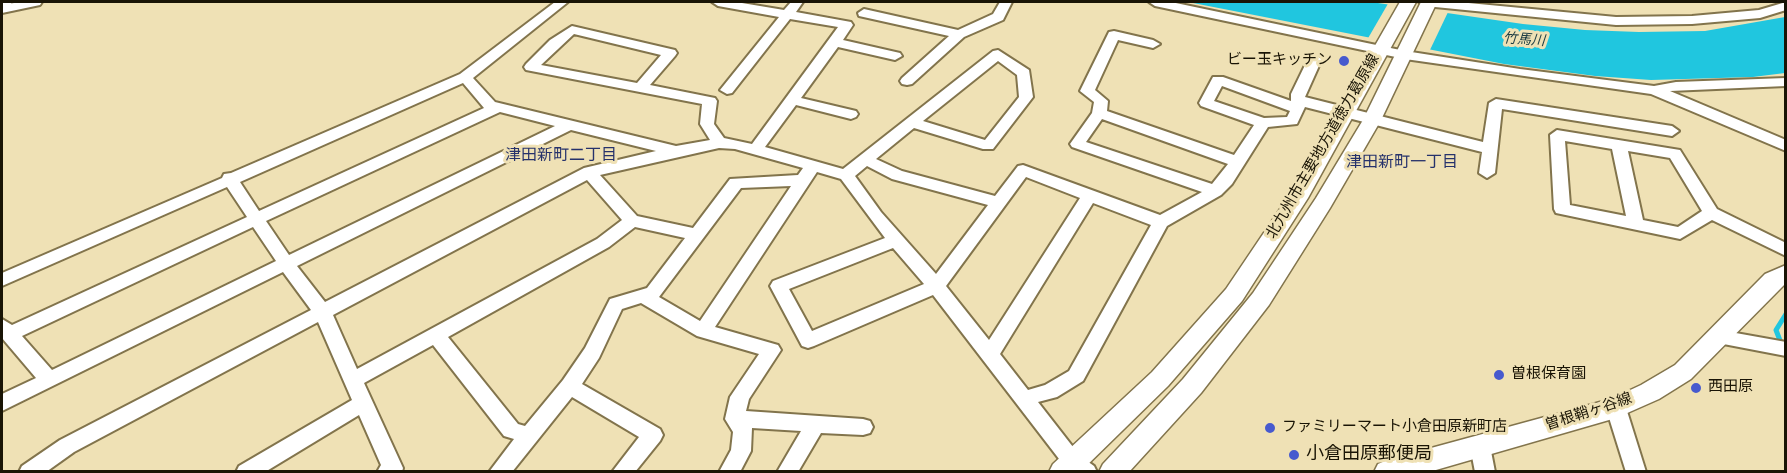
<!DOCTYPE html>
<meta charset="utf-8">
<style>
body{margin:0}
#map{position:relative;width:1787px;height:473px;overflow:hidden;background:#efe1b5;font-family:Overpass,sans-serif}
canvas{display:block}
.frame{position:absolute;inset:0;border:3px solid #191405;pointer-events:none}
</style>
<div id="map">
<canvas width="1787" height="473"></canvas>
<div class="frame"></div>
</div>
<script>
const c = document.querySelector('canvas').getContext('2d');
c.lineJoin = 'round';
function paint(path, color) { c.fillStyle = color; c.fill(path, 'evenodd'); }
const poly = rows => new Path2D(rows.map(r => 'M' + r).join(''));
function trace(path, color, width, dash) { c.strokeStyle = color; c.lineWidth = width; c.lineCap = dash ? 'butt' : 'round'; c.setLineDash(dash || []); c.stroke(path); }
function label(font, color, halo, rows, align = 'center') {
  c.font = font + ' Overpass,"Noto Sans JP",sans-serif'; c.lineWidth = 6; c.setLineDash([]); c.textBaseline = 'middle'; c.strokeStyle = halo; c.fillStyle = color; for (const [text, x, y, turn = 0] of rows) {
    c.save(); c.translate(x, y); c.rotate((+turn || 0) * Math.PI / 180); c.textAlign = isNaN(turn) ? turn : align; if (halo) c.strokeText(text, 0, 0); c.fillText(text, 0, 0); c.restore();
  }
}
paint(poly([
 [1188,2,1371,2,1523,24,1585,30,1639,32,1705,31,1785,17,1785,73,1753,77,1651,80,1595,76,1504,64]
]), '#20c6df');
paint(poly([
 [1389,2,1449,10,1429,52,1367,40]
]), '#efe1b5');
trace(poly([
 [1786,314,1776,330,1786,356]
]), '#20c6df', 5);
const minor = poly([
 [20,2,42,2,40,5,2,13,2,5,20,2],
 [555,2,568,2,473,78,495,102,676,146,710,140,700,124,702,104,526,70,524,67,526,64,550,40,572,26,675,50,677,53,675,56,650,85,715,98,717,101,714,124,724,138,752,144,838,27,790,19,732,93,727,94,720,90,779,17,718,6,712,2,736,2,784,10,791,2,803,2,796,12,851,22,853,25,843,40,900,53,902,56,895,60,838,47,801,98,856,111,858,114,856,117,851,119,796,105,765,147,843,169,993,51,998,50,1029,70,1033,97,993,149,983,149,914,128,876,159,902,171,995,196,1018,166,1023,165,1160,215,1202,192,1072,147,1070,144,1092,113,1094,102,1080,91,1109,32,1114,31,1153,40,1160,44,1153,48,1118,40,1095,90,1108,101,1107,111,1234,155,1254,125,1201,106,1199,103,1213,77,1223,77,1291,101,1291,94,1308,59,1315,55,1322,59,1305,97,1483,142,1489,103,1496,99,1672,126,1679,131,1672,136,1502,109,1495,173,1487,178,1479,173,1482,152,1305,107,1297,124,1268,127,1232,184,1221,195,1167,226,1083,381,1057,397,1038,402,1080,456,1094,466,1097,472,1070,472,1066,468,933,295,814,346,808,348,802,346,770,286,773,281,885,238,841,179,817,172,715,327,778,345,781,350,749,399,746,411,863,419,870,421,873,427,870,433,863,435,821,433,798,472,777,472,801,431,752,428,751,451,740,472,719,472,731,450,733,432,725,419,730,397,759,354,697,336,641,303,622,309,599,358,582,384,660,429,663,435,660,441,635,472,612,472,639,437,572,397,512,472,489,472,514,439,504,436,433,345,364,383,403,468,402,472,377,472,381,465,359,415,265,472,236,472,239,466,352,400,318,322,74,452,46,472,19,472,22,466,60,440,311,310,283,272,2,411,2,394,36,378,2,338,2,319,12,325,247,217,227,187,2,286,2,273,222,178,224,174,231,173,460,74,555,2],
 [574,34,661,55,637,83,541,65,574,34],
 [998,61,1017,75,1019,97,985,140,923,121,998,61],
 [463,83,484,108,259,211,240,182,463,83],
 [1222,86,1290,111,1287,117,1264,118,1214,101,1222,86],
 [500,112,555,126,289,255,266,221,500,112],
 [1102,119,1228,164,1212,184,1086,142,1102,119],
 [571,130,656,151,584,168,325,302,297,266,571,130],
 [719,148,735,149,803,168,798,175,730,179,693,228,637,216,600,175,719,148],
 [867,166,892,179,988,205,936,274,881,212,855,176,867,166],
 [1026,177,1080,198,989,340,946,286,1026,177],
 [587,180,622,220,597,239,357,369,333,315,587,180],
 [791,186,700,321,659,297,741,188,791,186],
 [1093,203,1151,225,1069,371,1045,385,1028,390,1000,354,1093,203],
 [253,227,276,261,52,370,22,336,253,227],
 [635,227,685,238,647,288,610,299,585,348,563,380,525,426,518,424,448,337,609,247,635,227],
 [893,248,924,284,812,331,789,289,893,248],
 [1000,2,1012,2,1003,20,964,37,912,84,907,85,902,84,900,81,902,78,949,36,859,16,858,13,864,9,958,30,993,14,1000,2],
 [1149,2,1171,2,1405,51,1520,69,1654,86,1676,82,1786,78,1786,86,1670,91,1786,140,1786,151,1651,94,1405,59,1155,6,1149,2],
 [1419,2,1458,2,1616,17,1692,16,1759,10,1786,2,1786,10,1760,18,1692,24,1616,25,1425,6,1419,2],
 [1557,130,1680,150,1717,209,1786,243,1786,256,1712,220,1680,239,1556,213,1554,209,1550,135,1557,130],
 [1565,141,1612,149,1626,216,1570,205,1565,141],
 [1628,151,1670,158,1702,211,1678,227,1643,220,1628,151],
 [1719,330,1786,342,1786,356,1713,342,1710,337,1713,332,1719,330],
 [1616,400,1623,402,1626,408,1646,472,1626,472,1606,408,1609,402,1616,400],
 [1480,437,1487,440,1490,446,1495,472,1475,472,1470,446,1473,440,1480,437]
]);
const major = poly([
 [1400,2,1416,2,1308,198,1242,301,1168,386,1080,472,1049,472,1053,464,1152,372,1226,289,1290,194,1400,2],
 [1421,2,1437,2,1381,120,1330,208,1269,305,1201,393,1129,472,1099,472,1103,464,1183,379,1253,293,1316,198,1363,120,1421,2],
 [1786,265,1786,283,1691,379,1659,399,1616,418,1429,472,1374,472,1378,464,1387,460,1611,399,1641,385,1675,365,1765,274,1786,265]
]);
const highway = poly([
 [2,2,12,2,10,6,2,8,2,2]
]);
trace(minor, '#82744c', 4);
trace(major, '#82744c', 3);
trace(highway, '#82744c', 3);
paint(minor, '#fff');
paint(major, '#fff');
paint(highway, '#fff');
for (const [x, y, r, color] of [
 [1344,61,6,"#475ace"],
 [1499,375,6,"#475ace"],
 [1696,388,6,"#475ace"],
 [1270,428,6,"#475ace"],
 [1294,455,6,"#475ace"]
]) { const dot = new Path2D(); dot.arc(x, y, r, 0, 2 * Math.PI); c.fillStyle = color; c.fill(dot); trace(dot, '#efe1b5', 2); }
label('italic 14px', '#1e3d43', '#efe1b5', [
 ["竹馬川",1524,41,4]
]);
label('15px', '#191405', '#efe1b5', [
 ["ビー玉キッチン",1332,61,"right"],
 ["曽根保育園",1511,375],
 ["西田原",1708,388],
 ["ファミリーマート小倉田原新町店",1282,428]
], 'left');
label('15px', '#191405', '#efe1b5', [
 ["北九州市主要地方道徳力葛原線",1324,147,-60],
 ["曽根鞘ヶ谷線",1589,413,-18]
]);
label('16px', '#26326b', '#efe1b5', [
 ["津田新町二丁目",561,157],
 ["津田新町一丁目",1402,164]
]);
label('18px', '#191405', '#efe1b5', [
 ["小倉田原郵便局",1306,455]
], 'left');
</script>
